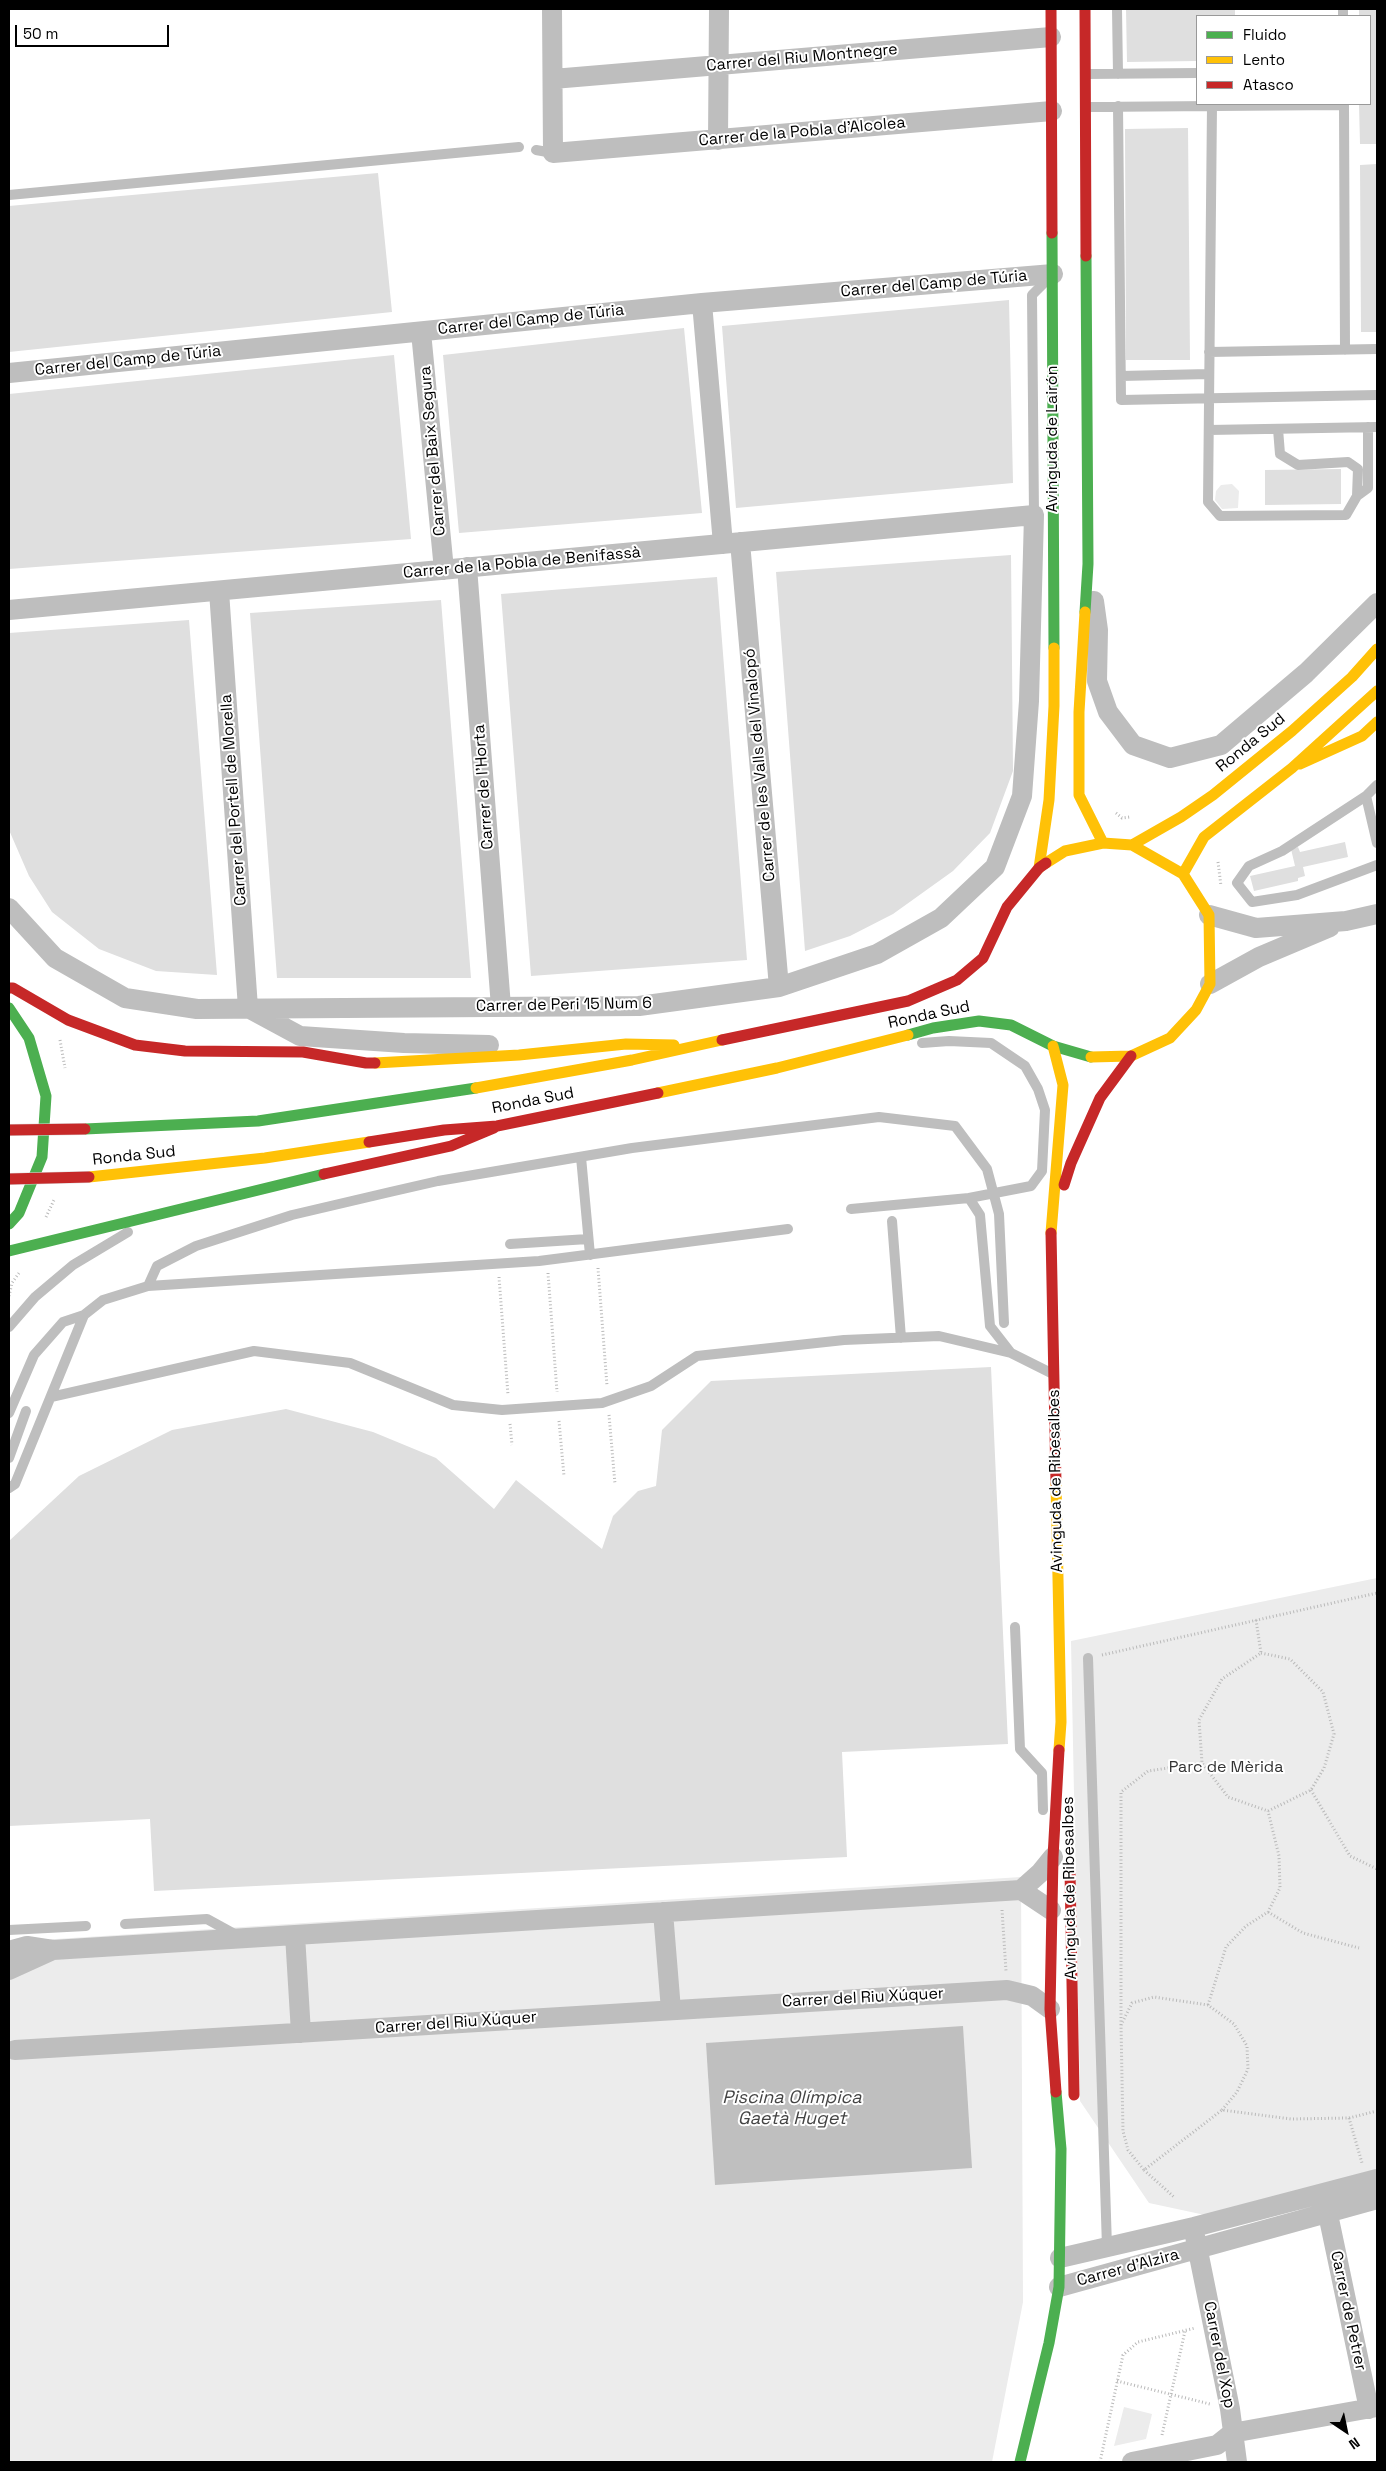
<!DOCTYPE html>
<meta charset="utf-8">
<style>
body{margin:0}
#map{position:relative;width:1386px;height:2471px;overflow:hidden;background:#fff;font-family:"Space Grotesk",sans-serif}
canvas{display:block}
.frame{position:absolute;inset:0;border:10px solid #000;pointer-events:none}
.legend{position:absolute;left:1196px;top:15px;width:175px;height:90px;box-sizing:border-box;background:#fff;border:1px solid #999;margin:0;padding:6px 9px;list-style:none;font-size:15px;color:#000}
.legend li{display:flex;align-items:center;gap:10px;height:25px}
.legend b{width:25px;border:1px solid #999}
.north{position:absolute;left:1321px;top:2406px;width:50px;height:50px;-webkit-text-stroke:4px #fff;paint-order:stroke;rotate:146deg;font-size:14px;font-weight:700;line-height:20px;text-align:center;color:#000}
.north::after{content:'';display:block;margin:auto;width:18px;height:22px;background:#000;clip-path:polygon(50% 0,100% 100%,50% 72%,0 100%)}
.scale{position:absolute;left:15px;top:25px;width:154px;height:22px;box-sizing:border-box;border:2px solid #000;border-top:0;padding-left:6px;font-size:15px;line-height:18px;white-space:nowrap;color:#000;-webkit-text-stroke:4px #fff;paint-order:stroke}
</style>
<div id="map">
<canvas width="1386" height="2471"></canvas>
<div class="frame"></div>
<ul class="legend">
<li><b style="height:6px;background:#4caf50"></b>Fluido</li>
<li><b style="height:6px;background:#ffc107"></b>Lento</li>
<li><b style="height:6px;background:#c62828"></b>Atasco</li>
</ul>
<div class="north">N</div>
<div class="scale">50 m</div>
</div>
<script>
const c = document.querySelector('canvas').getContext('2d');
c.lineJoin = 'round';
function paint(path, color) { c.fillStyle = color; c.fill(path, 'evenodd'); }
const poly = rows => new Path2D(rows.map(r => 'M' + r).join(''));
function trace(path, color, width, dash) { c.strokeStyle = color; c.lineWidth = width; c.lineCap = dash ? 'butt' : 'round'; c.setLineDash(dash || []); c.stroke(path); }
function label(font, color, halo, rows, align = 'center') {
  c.font = font + ' "Space Grotesk",sans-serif'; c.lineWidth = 4; c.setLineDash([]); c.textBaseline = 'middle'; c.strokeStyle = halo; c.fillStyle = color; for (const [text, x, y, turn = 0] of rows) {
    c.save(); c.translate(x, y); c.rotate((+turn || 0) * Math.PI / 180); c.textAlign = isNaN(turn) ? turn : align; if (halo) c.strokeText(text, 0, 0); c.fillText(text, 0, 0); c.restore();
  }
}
paint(poly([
 [1232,484,1239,491,1238,508,1222,509,1215,500,1216,491,1221,485],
 [1377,1578,1377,2171,1205,2215,1149,2203,1080,2101,1071,1641],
 [1021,1877,1023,2302,992,2462,9,2462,9,1942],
 [1124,2407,1152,2414,1146,2439,1114,2446]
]), '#ececec');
paint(poly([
 [963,2026,972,2168,715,2185,706,2043]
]), '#bfbfbf');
paint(poly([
 [1126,9,1235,9,1235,16,1197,16,1197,61,1127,62],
 [1359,9,1377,9,1377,144,1360,144,1359,104,1370,104,1370,16,1359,16],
 [1188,128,1190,360,1126,360,1125,129],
 [1377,164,1377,332,1361,332,1360,165],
 [378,173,392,312,9,352,9,206],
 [1009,300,1013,483,736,508,722,326],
 [684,328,702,513,459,533,443,355],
 [394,355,411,539,9,569,9,394],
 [1341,469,1341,504,1265,505,1265,470],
 [1011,555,1013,771,990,833,953,871,893,914,850,936,805,951,776,572],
 [717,577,747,960,531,976,501,594],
 [441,600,471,978,277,978,250,613],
 [189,620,217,975,156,971,99,949,52,912,29,876,9,830,9,633],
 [1345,842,1348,857,1303,867,1305,876,1298,878,1298,881,1254,891,1250,876,1295,866,1291,849,1298,847,1300,852],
 [991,1367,1008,1744,842,1752,847,1857,154,1891,150,1819,9,1826,9,1541,79,1476,172,1430,286,1409,373,1432,436,1458,494,1509,516,1480,602,1549,613,1516,638,1491,656,1486,662,1430,711,1381]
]), '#dfdfdf');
trace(poly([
 [1116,813,1122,818,1130,817],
 [1218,862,1221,886],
 [60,1040,65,1068],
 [46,1217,54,1200],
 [598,1268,607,1386],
 [548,1273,557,1392],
 [499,1277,508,1395],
 [9,1296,12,1283,19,1273],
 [609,1415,615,1484],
 [559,1421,564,1476],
 [510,1424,512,1445],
 [1256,1620,1261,1653],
 [1261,1653,1290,1659,1323,1692,1334,1734,1324,1768,1311,1790,1268,1811,1228,1797,1202,1763,1199,1720,1222,1679,1261,1653],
 [1102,1655,1377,1593],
 [1311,1790,1350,1856,1377,1869],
 [1002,1910,1006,1971],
 [1268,1912,1303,1933,1359,1948],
 [1208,2005,1226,1947,1246,1926,1268,1912,1280,1888,1279,1856,1268,1811],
 [1121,2025,1121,1792,1148,1771,1202,1763],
 [1222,2110,1237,2092,1248,2069,1247,2046,1234,2024,1208,2005,1154,1997,1132,2003,1121,2025,1123,2131,1128,2150,1144,2170,1222,2110,1291,2119,1349,2118,1377,2111],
 [1349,2118,1362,2163],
 [1144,2170,1174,2197],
 [1117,2381,1210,2404],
 [1162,2435,1185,2331],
 [1100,2462,1123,2355,1138,2342,1195,2328]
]), '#b9b9b9', 3, [1, 2.5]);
trace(poly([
 [1117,9,1118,74],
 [1343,9,1343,16],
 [1086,74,1197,73],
 [1344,104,1345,350],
 [1118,106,1121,400,1377,395],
 [1212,106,1208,502,1220,516,1346,515,1357,496,1358,469,1348,462,1298,465,1280,454,1278,429],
 [1087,107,1344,105],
 [536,150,553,153],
 [9,195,519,147],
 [1209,352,1377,349],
 [1121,376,1209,374],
 [1209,430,1377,427],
 [1357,496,1368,488,1368,427],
 [1034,515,1032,295,1047,280],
 [1377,785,1366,796,1282,851,1249,866,1237,883,1252,902,1297,895,1377,865],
 [1366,796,1377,843],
 [922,1043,949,1041,991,1043,1025,1066,1038,1089,1045,1110,1042,1171,1031,1186,969,1198],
 [581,1157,590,1255],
 [851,1209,969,1198,980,1215,990,1326,1011,1353],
 [892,1221,901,1338],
 [510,1244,588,1239],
 [148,1286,157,1266,196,1246,292,1215,390,1192,438,1181,632,1148,879,1117,955,1126,987,1169,999,1214,1004,1323],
 [9,1327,35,1297,73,1265,128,1232],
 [51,1397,254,1351,350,1363,453,1405,502,1410,602,1403,651,1386,697,1356,844,1340,939,1336,1011,1353,1051,1373],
 [9,1413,34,1355,63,1322,84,1315,103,1300,148,1286,539,1261,788,1229],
 [9,1458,26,1411],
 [9,1488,15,1484,84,1315],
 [1015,1627,1020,1749,1042,1773,1043,1810],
 [1088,1658,1107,2247],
 [125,1924,207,1919,238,1936],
 [9,1930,86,1926]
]), '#bebebe', 10);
trace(poly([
 [552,9,553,153,1052,111],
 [553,79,1051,37],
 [718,140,719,9],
 [702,303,723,544],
 [421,332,444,570],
 [9,373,702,303,1053,274],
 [740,542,779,987],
 [467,567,501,1007],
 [219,591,248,1008],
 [1094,601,1098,630,1097,681,1108,712,1133,745,1170,758,1221,745,1306,673,1377,603],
 [9,610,1034,515,1029,701,1022,796,995,867,941,918,877,954,779,987,639,1006,197,1009,125,998,55,958,9,908],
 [1209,915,1256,928,1346,921,1377,914],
 [1210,984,1259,957,1330,927],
 [250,1009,300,1036,404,1043,489,1045],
 [1021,1890,1051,1910],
 [663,1912,671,2010],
 [295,1935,301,2033],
 [9,1951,27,1946,53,1950,1021,1890,1040,1873,1053,1857],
 [9,1970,53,1950],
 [15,2050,1007,1990,1032,1996,1050,2009],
 [1325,2200,1369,2409],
 [1195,2236,1230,2409,1237,2462],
 [1060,2258,1194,2227,1377,2179],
 [1059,2287,1377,2199],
 [1132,2462,1217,2445,1232,2433,1377,2407]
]), '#bebebe', 20);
trace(poly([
 [1052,233,1054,648],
 [1085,612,1088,564,1086,256],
 [9,1008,29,1038,46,1096,42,1157,19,1213,9,1224],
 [908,1035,933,1028,979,1021,1011,1025,1053,1046,1091,1057],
 [85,1129,258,1121,476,1088],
 [9,1251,324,1174],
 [1020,2462,1049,2343,1059,2287,1061,2149,1056,2092]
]), '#4caf50', 11);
trace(poly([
 [1085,612,1079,712,1079,795,1103,843],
 [1300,764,1362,736,1377,722],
 [1132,845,1181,817,1213,795,1292,731,1352,677,1377,649],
 [1046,863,1065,851,1103,843,1132,845,1183,874,1209,915,1210,984,1196,1010,1170,1038,1131,1056,1091,1057],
 [1039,868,1049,800,1054,706,1054,648],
 [1183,874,1204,837,1292,768,1377,691],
 [375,1063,519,1055,626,1044,674,1045],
 [476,1088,632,1060,722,1040],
 [658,1093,777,1068,908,1035],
 [89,1177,265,1158,369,1142],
 [1051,1233,1063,1085,1053,1046],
 [1056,1483,1061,1722,1059,1750]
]), '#ffc107', 11);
trace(poly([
 [1051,9,1052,233],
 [1085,9,1086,256],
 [9,988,13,988,68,1020,135,1045,185,1051,303,1052,366,1063,375,1063],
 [722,1040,908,1001,957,980,983,958,1007,907,1039,868,1046,863],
 [369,1142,444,1130,497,1126,658,1093],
 [324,1174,451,1146,494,1128],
 [1064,1185,1071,1163,1100,1098,1131,1056],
 [1051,1233,1056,1483],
 [1070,1870,1074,2095],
 [1056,2092,1050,2009,1053,1857,1059,1750]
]), '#c62828', 11);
const jamBridge = poly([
 [9,1130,85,1129],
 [9,1179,89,1177]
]);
trace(jamBridge, '#dbdbdb', 12, []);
trace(jamBridge, '#c62828', 11);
label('16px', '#000', '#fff', [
 ["Carrer del Riu Montnegre",802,58,-5],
 ["Carrer de la Pobla d'Alcolea",802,132,-5],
 ["Carrer del Camp de Túria",934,284,-5],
 ["Carrer del Camp de Túria",531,320,-6],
 ["Carrer del Camp de Túria",128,361,-6],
 ["Avinguda de Lairón",1053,439,-90],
 ["Carrer del Baix Segura",433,451,-95],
 ["Carrer de la Pobla de Benifassà",522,563,-5],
 ["Ronda Sud",1251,743,-39],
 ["Carrer de les Valls del Vinalopó",760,765,-95],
 ["Carrer de l'Horta",484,787,-94],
 ["Carrer del Portell de Morella",234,800,-94],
 ["Carrer de Peri 15 Num 6",564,1005,-1],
 ["Ronda Sud",929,1015,-12],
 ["Ronda Sud",533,1101,-11],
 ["Ronda Sud",134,1156,-6],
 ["Avinguda de Ribesalbes",1056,1481,-91],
 ["Avinguda de Ribesalbes",1070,1888,-91],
 ["Carrer del Riu Xúquer",863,1998,-3],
 ["Carrer del Riu Xúquer",456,2023,-4],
 ["Carrer d'Alzira",1128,2268,-15],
 ["Carrer de Petrer",1348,2311,78],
 ["Carrer del Xop",1219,2355,79]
]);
label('16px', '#333', '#fff', [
 ["Parc de Mèrida",1226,1768]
]);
label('italic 18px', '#444', '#fff', [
 ["Piscina Olímpica",792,2098],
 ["Gaetà Huget",792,2119]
]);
</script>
